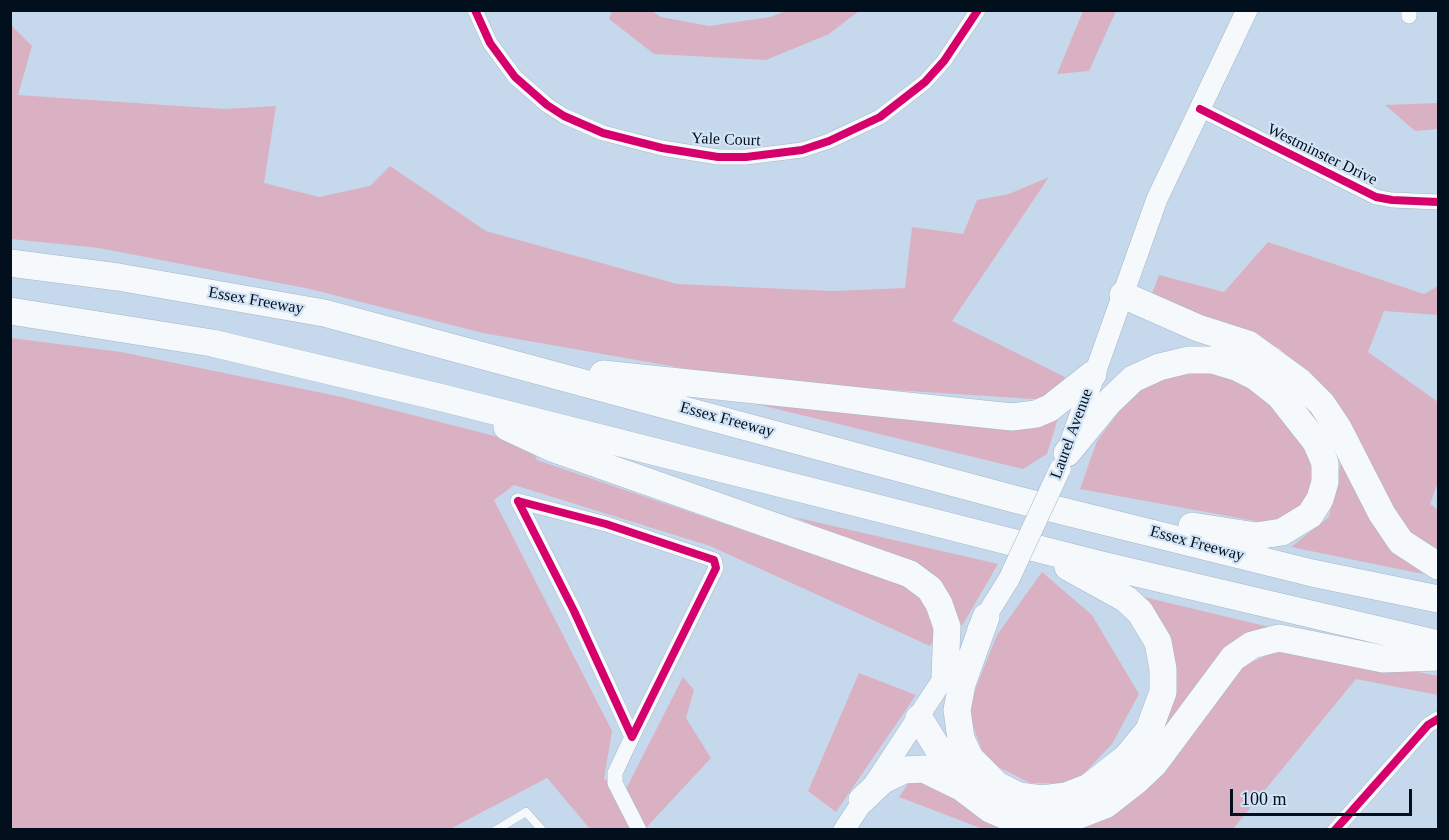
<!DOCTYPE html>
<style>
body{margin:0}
#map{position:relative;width:1449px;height:840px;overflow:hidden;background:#c6d9ec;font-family:Georgia,serif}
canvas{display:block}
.frame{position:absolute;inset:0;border:12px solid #020f1d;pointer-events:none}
.scale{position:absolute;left:1230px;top:789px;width:182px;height:27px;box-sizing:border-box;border:3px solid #020f1d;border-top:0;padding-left:8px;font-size:18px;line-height:21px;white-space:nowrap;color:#020f1d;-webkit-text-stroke:4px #d3e4f6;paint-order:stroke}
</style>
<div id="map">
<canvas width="1449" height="840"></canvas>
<div class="frame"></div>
<div class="scale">100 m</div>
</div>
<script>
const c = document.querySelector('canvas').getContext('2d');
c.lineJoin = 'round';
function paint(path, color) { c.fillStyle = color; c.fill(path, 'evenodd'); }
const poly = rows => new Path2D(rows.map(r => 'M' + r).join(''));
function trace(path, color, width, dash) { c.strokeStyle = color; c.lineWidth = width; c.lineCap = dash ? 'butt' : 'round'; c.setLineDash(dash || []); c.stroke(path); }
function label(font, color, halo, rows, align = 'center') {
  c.font = font + ' Georgia,serif'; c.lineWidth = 4.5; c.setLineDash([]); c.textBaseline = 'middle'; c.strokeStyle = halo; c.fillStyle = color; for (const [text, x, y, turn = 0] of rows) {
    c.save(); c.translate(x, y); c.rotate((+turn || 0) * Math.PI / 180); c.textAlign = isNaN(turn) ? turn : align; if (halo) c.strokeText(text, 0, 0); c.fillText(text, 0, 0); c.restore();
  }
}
paint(poly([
 [612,11,652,11,661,17,709,26,770,17,786,11,859,11,829,34,766,60,654,54,609,19],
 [1083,11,1116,11,1089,71,1057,74],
 [10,24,32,46,18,95,224,109,276,106,264,183,319,197,370,186,390,166,486,231,677,284,832,291,905,288,912,227,963,234,977,200,1009,194,1049,177,952,321,1065,377,1059,392,1048,400,756,381,483,333,310,289,99,248,11,239],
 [1438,103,1438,129,1415,131,1385,105],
 [1268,242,1424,294,1438,286,1438,315,1384,311,1368,352,1438,402,1438,482,1430,504,1438,510,1438,550,1401,529,1336,407,1279,348,1150,299,1159,275,1224,292],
 [11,338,121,352,342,397,530,445,537,460,927,593,937,636,930,646,710,546,514,485,494,500,612,731,604,779,627,787,683,677,694,690,686,718,711,758,645,829,590,829,547,778,450,829,11,830],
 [1202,370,1236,377,1272,407,1309,450,1313,491,1301,512,1277,525,1080,489,1097,441,1133,393,1160,378],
 [752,403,1009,427,1059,415,1047,454,1023,469],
 [1341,461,1382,538,1423,574,1291,547,1329,517],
 [794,517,998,564,962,626,938,578],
 [1042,572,1092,615,1139,694,1112,744,1074,784,1030,783,986,761,967,710,997,635],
 [1144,597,1286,631,1231,646,1165,735,1171,652],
 [1289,646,1438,676,1438,695,1356,679,1233,829,983,829,899,797,912,778,1094,821,1236,669],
 [859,673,916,695,836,812,808,791]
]), '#dab1c2');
const service = poly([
 [496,830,526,812,542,830]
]);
const minor = poly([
 [475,10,490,43,515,77,547,105,564,116,603,133,662,148,718,157,746,157,802,150,829,141,880,117,925,82,944,61,978,10],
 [1409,16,1409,10],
 [1200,109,1376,197,1392,200,1438,202],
 [518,501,606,524,714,560,716,568,632,737,574,611,518,501],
 [632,737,615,773,615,783,639,830],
 [1335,830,1428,725,1438,719]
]);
const secondary = poly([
 [1069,446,1157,199,1247,10],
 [978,629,1009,579],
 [844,830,953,664]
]);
const motorway = poly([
 [10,263,118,277,324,313,1014,499,1312,573,1438,599],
 [1123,295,1198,328,1248,344,1300,382,1322,404,1338,428,1382,514,1401,542,1438,566],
 [10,311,212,343,443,398,1102,565,1438,644],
 [603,374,1012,417,1036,414,1050,408,1093,374],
 [507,427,552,448,910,574,930,589,939,604,947,627,945,675],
 [1067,453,1109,402,1133,379,1159,367,1188,360,1213,360,1236,367,1256,377,1279,395,1316,442,1325,463,1325,482,1320,499,1310,515,1282,532,1256,536,1192,526],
 [986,617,962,684,957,710,961,739,970,758,997,785,1019,796,1042,799,1066,796,1089,787,1126,758,1149,730,1163,692,1163,669,1158,642,1140,612,1126,599,1068,567],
 [919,718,961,786],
 [862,800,883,780,904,770,924,769,961,787,990,809,1004,815,1033,822,1069,819,1105,805,1137,780,1154,764,1233,658,1252,645,1279,638,1383,659,1438,657]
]);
trace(service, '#a5b6c6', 9);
trace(minor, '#a5b6c6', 16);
trace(secondary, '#a5b6c6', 22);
trace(motorway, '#a5b6c6', 28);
trace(service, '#f6f9fc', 8);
trace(minor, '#f6f9fc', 15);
trace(secondary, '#f6f9fc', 21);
trace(motorway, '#f6f9fc', 27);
const secondaryBridge = poly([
 [1009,579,1060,469]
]);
trace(secondaryBridge, '#a5b6c6', 22, []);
trace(secondaryBridge, '#f6f9fc', 21);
trace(poly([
 [475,10,490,43,515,77,547,105,564,116,603,133,662,148,718,157,746,157,802,150,829,141,880,117,925,82,944,61,978,10],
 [1200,109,1376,197,1392,200,1438,202],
 [518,501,606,524,714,560,716,568,632,737,574,611,518,501],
 [1335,830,1428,725,1438,719]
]), '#d6006c', 8);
label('16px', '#020f1d', '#d3e4f6', [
 ["Yale Court",726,140,2],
 ["Westminster Drive",1322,155,26],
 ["Essex Freeway",256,301,10],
 ["Essex Freeway",727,420,15],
 ["Laurel Avenue",1072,434,-70],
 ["Essex Freeway",1197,544,15]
]);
</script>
